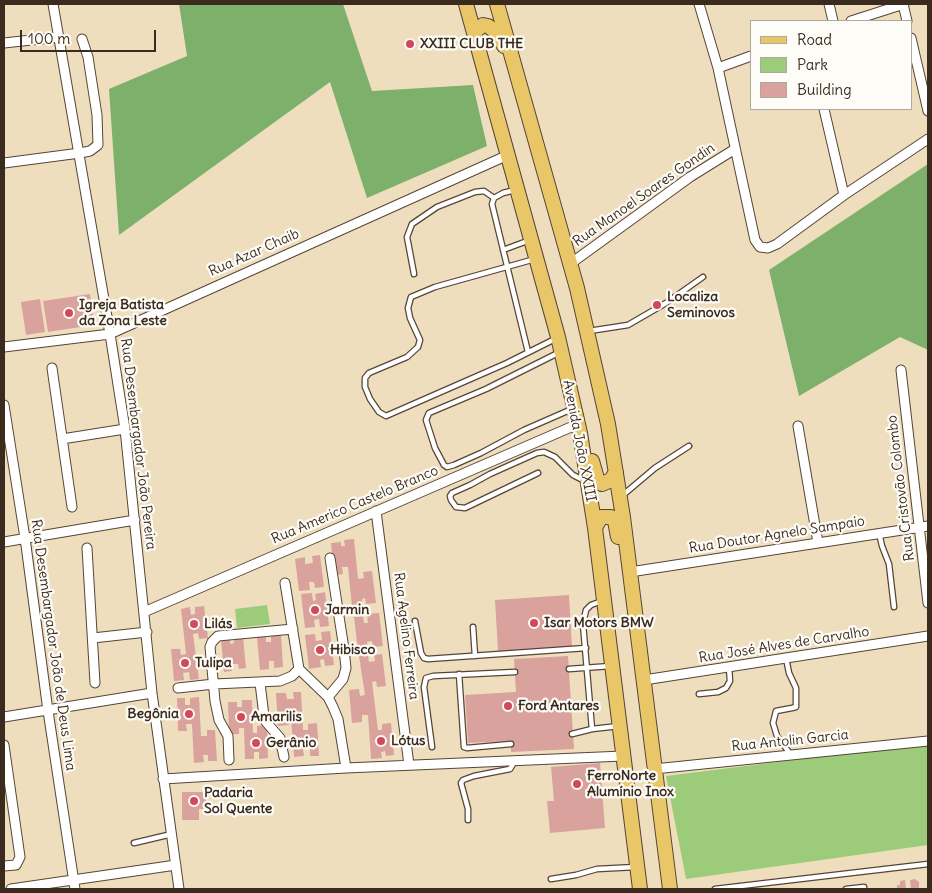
<!DOCTYPE html>
<meta charset="utf-8">
<style>
body{margin:0}
#map{position:relative;width:932px;height:893px;overflow:hidden;background:#efdebd;font-family:Delius,sans-serif}
canvas{display:block}
.frame{position:absolute;inset:0;border:5px solid #3b2a1e;pointer-events:none}
.legend{position:absolute;left:750px;top:20px;width:162px;height:90px;box-sizing:border-box;background:#fdfcf7;border:1px solid #afa8a0;margin:0;padding:6px 9px;list-style:none;font-size:15px;color:#3b2a1e}
.legend li{display:flex;align-items:center;gap:10px;height:25px}
.legend b{width:25px;border:1px solid #afa8a0}
.scale{position:absolute;left:20px;top:30px;width:136px;height:22px;box-sizing:border-box;border:2px solid #3b2a1e;border-top:0;padding-left:6px;font-size:15px;line-height:18px;white-space:nowrap;color:#3b2a1e;-webkit-text-stroke:4px #fdfcf7;paint-order:stroke}
</style>
<div id="map">
<canvas width="932" height="893"></canvas>
<div class="frame"></div>
<ul class="legend">
<li><b style="height:6px;background:#e9c769"></b>Road</li>
<li><b style="height:14px;background:#9ccc7a"></b>Park</li>
<li><b style="height:14px;background:#d9a29c"></b>Building</li>
</ul>
<div class="scale">100 m</div>
</div>
<script>
const c = document.querySelector('canvas').getContext('2d');
c.lineJoin = 'round';
function paint(path, color) { c.fillStyle = color; c.fill(path, 'evenodd'); }
const poly = rows => new Path2D(rows.map(r => 'M' + r).join(''));
function trace(path, color, width, dash) { c.strokeStyle = color; c.lineWidth = width; c.lineCap = dash ? 'butt' : 'round'; c.setLineDash(dash || []); c.stroke(path); }
function label(font, color, halo, rows, align = 'center') {
  c.font = font + ' Delius,sans-serif'; c.lineWidth = 4.5; c.setLineDash([]); c.textBaseline = 'middle'; c.strokeStyle = halo; c.fillStyle = color; for (const [text, x, y, turn = 0] of rows) {
    c.save(); c.translate(x, y); c.rotate((+turn || 0) * Math.PI / 180); c.textAlign = isNaN(turn) ? turn : align; if (halo) c.strokeText(text, 0, 0); c.fillText(text, 0, 0); c.restore();
  }
}
paint(poly([
 [267,605,270,624,237,628,235,609],
 [928,743,928,845,686,879,666,776]
]), '#9ccc7a');
paint(poly([
 [179,4,343,4,372,91,473,85,487,146,367,198,330,82,119,235,109,89,187,56],
 [928,164,928,350,900,337,799,396,769,270]
]), '#7db06a');
paint(poly([
 [90,294,94,325,48,332,43,301],
 [40,299,45,332,26,335,21,302],
 [354,539,358,579,364,578,363,572,372,571,376,603,366,604,365,598,362,599,362,605,352,607,348,567,342,567,343,574,334,575,331,543,341,542,341,546,345,546,344,540],
 [320,555,324,587,315,588,314,582,309,582,310,590,299,591,295,559,305,557,305,564,313,563,312,556],
 [325,592,329,626,320,627,319,619,314,620,315,627,305,628,301,594,312,593,313,601,316,600,315,594],
 [569,595,572,647,498,651,495,600],
 [204,606,208,638,199,639,198,633,193,634,199,679,190,680,189,672,183,673,184,680,174,681,171,649,180,649,181,655,186,654,181,609,190,607,191,615,195,614,195,607],
 [379,613,383,646,373,647,372,641,367,642,368,649,358,650,354,617,363,616,364,623,368,623,367,614],
 [330,631,334,665,325,666,324,659,320,660,321,667,309,669,305,635,315,634,316,641,322,640,321,632],
 [281,634,283,667,274,668,274,661,269,661,269,669,260,670,257,637,266,636,266,642,271,642,271,635],
 [234,637,243,637,246,668,239,669,238,664,232,664,232,671,224,672,221,639,230,638,230,644,234,643],
 [382,654,386,686,377,687,376,681,372,682,378,730,382,730,382,724,391,723,394,755,386,756,385,751,381,752,382,758,371,759,368,715,362,715,362,722,352,723,349,690,359,689,360,696,365,695,359,656,368,655,369,662,375,661,374,655],
 [568,656,574,749,511,752,511,741,468,743,465,695,516,692,514,659],
 [293,692,301,692,303,730,308,730,308,724,317,723,319,756,310,756,310,749,303,749,304,756,294,757,291,719,289,719,289,725,278,726,276,693,286,693,287,699,294,699],
 [199,697,201,736,207,736,207,730,215,730,217,761,208,761,208,755,203,755,204,762,194,763,192,724,186,724,187,731,178,731,177,698,185,698,185,705,190,705,190,698],
 [242,700,252,700,253,733,257,733,257,726,267,725,268,758,259,759,259,752,254,752,254,759,245,759,244,728,239,728,239,734,229,734,228,702,237,702,237,707,242,707],
 [600,763,605,828,550,833,547,801,554,801,551,767],
 [182,792,206,792,206,809,199,809,199,820,182,820],
 [915,879,919,882,919,889,911,889,910,880],
 [905,880,906,889,897,889,897,885,900,885,900,881]
]), '#d9a29c');
const service = poly([
 [515,190,503,193,494,198,492,204,528,352],
 [503,250,530,240],
 [535,259,435,287,411,297,408,308,410,318,420,340,418,347,407,357,369,373,365,378,365,387,370,399,379,412,386,416,507,363,557,338],
 [414,274,407,237,412,224,437,207,475,192,484,191,494,198],
 [589,331,628,325,666,303,703,277],
 [560,352,486,389,429,413,426,420,435,448,444,465,447,467,454,465,481,453,524,430,572,409],
 [538,473,465,508,456,507,451,500,450,496,452,493,470,485,490,474,537,453,544,452,555,457,573,475,585,481],
 [623,495,655,468,689,446],
 [879,533,882,546,889,564,894,607],
 [415,621,421,653,424,658,428,659,586,648],
 [473,627,475,656],
 [786,658,789,673,796,688,796,707,792,708,776,711,773,723,777,736,791,755],
 [569,669,611,666],
 [459,674,464,747,467,748,511,744],
 [699,694,718,692,726,688,730,681,729,667],
 [592,729,583,624,586,610,591,605,602,601],
 [572,734,592,729,619,726],
 [432,747,424,687,426,678,433,676,515,672],
 [468,820,468,809,461,783,463,780,474,776,510,769,513,764,513,761],
 [134,843,172,834],
 [551,879,576,875,597,869,636,867],
 [715,889,928,864],
 [846,889,864,887,864,889]
]);
const minor = poly([
 [53,4,110,334,125,429,152,693,179,889],
 [699,4,718,68,755,240,760,247,768,248,777,244,844,195,928,139],
 [829,4,833,21],
 [903,4,907,21],
 [851,21,904,4],
 [911,38,928,111],
 [4,43,59,37],
 [718,68,751,56],
 [824,109,844,195],
 [4,163,80,153,90,151,98,145,97,115,88,57,82,39],
 [570,264,690,177,735,149],
 [4,347,110,334,508,155],
 [52,368,72,507],
 [901,370,928,603],
 [4,405,25,538,48,711,75,889],
 [798,426,818,543],
 [62,439,125,429],
 [376,511,409,765],
 [4,542,135,520],
 [87,548,95,683],
 [630,572,928,526],
 [285,583,299,669,328,697,333,707,338,719,346,768],
 [144,612,578,424],
 [93,638,147,632],
 [644,680,928,636],
 [260,683,264,716,266,722,280,738,284,757],
 [178,688,214,684,280,681,292,676,299,669],
 [328,697,343,679,346,668,344,649,330,558],
 [4,717,152,693],
 [4,745,20,857,16,865,4,866],
 [229,760,228,736,219,720,215,701,210,647,212,642,218,636,293,629],
 [654,769,928,741],
 [163,779,346,768,623,756],
 [11,889,176,865]
]);
const primary = poly([
 [466,4,558,337,580,433,595,528,640,889],
 [497,4,577,288,608,424,623,517,670,889],
 [474,32,483,25,488,26,496,32,504,46],
 [592,461,598,482,602,484,611,480,616,472],
 [595,528,601,517,611,517,615,521,618,537]
]);
trace(service, '#564536', 7);
trace(minor, '#564536', 11);
trace(primary, '#564536', 16);
trace(service, '#fff', 4.5);
trace(minor, '#fff', 9);
trace(primary, '#e9c769', 14);
for (const [x, y, r, color] of [
 [410,44,5,"#d1495b"],
 [657,305,5,"#d1495b"],
 [69,313,5,"#d1495b"],
 [315,610,5,"#d1495b"],
 [534,623,5,"#d1495b"],
 [194,624,5,"#d1495b"],
 [320,650,5,"#d1495b"],
 [185,663,5,"#d1495b"],
 [508,706,5,"#d1495b"],
 [189,714,5,"#d1495b"],
 [241,717,5,"#d1495b"],
 [381,741,5,"#d1495b"],
 [256,743,5,"#d1495b"],
 [577,784,5,"#d1495b"],
 [194,801,5,"#d1495b"]
]) { const dot = new Path2D(); dot.arc(x, y, r, 0, 2 * Math.PI); c.fillStyle = color; c.fill(dot); trace(dot, '#fdfcf7', 2); }
label('bold 14px', '#3b2a1e', '#fdfcf7', [
 ["XXIII CLUB THE",420,44],
 ["Localiza",667,297],
 ["Seminovos",667,313],
 ["Igreja Batista",79,305],
 ["da Zona Leste",79,321],
 ["Jarmin",325,610],
 ["Isar Motors BMW",544,623],
 ["Lilás",204,624],
 ["Hibisco",330,650],
 ["Tulipa",195,663],
 ["Ford Antares",518,706],
 ["Begônia",179,714,"right"],
 ["Amarilis",251,717],
 ["Lótus",391,741],
 ["Gerânio",266,743],
 ["FerroNorte",587,776],
 ["Alumínio Inox",587,792],
 ["Padaria",204,793],
 ["Sol Quente",204,809]
], 'left');
label('14px', '#3b2a1e', '#fdfcf7', [
 ["Rua Manoel Soares Gondin",644,195,-35],
 ["Rua Azar Chaib",254,253,-24],
 ["Avenida João XXIII",579,441,79],
 ["Rua Desembargador João Pereira",138,444,83],
 ["Rua Cristovão Colombo",901,488,-97],
 ["Rua Americo Castelo Branco",355,505,-23],
 ["Rua Doutor Agnelo Sampaio",777,535,-9],
 ["Rua Agelino Ferreira",406,636,83],
 ["Rua Desembargador João de Deus Lima",53,645,82],
 ["Rua José Alves de Carvalho",784,645,-9],
 ["Rua Antolin Garcia",790,741,-6]
]);
</script>
